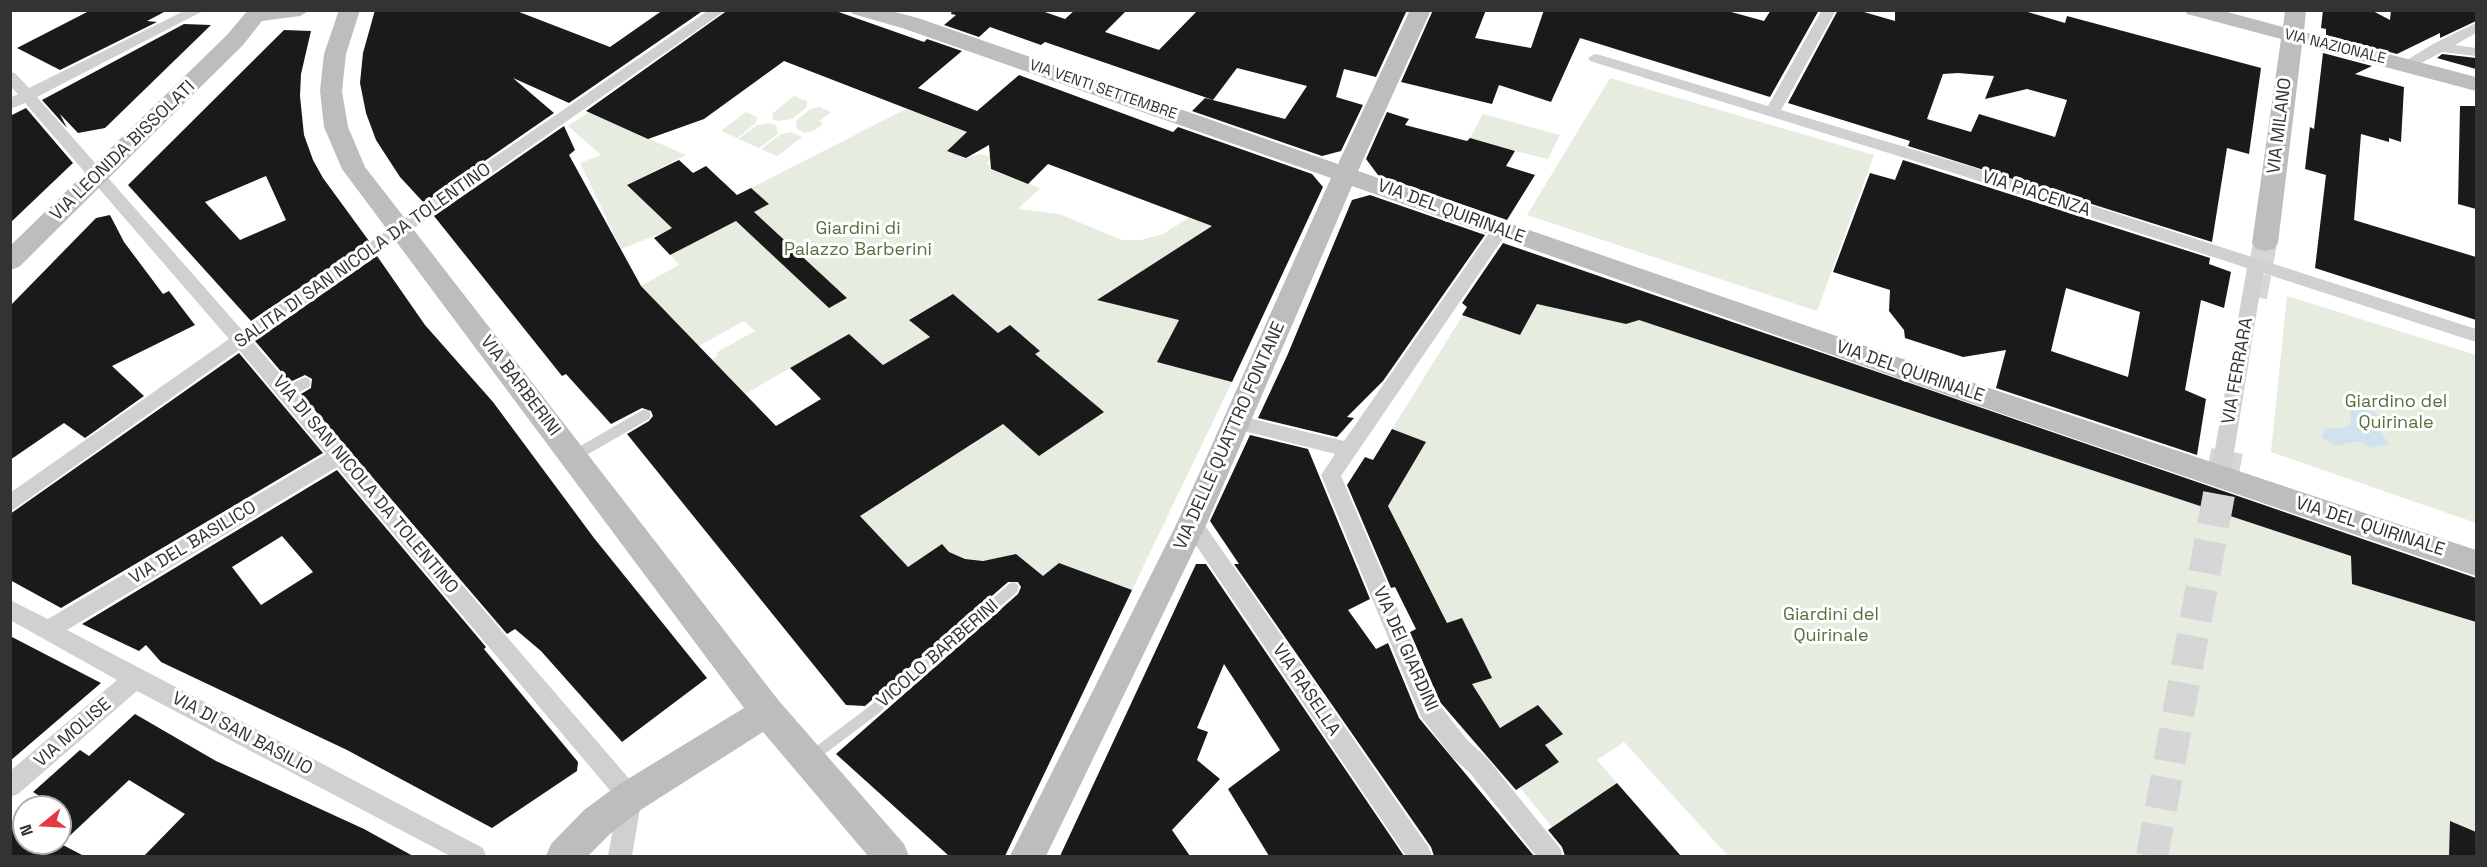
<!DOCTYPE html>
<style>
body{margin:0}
#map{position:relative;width:2487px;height:867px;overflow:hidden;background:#fff;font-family:"Space Grotesk",sans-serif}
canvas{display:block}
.frame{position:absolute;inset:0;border:12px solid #333;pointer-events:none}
.north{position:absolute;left:12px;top:795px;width:60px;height:60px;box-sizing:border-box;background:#fff;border:2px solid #adadad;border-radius:50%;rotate:252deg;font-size:16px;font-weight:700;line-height:24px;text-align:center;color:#333}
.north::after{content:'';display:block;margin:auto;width:21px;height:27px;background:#e63946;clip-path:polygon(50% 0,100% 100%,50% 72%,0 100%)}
</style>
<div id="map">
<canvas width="2487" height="867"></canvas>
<div class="frame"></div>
<div class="north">N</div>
</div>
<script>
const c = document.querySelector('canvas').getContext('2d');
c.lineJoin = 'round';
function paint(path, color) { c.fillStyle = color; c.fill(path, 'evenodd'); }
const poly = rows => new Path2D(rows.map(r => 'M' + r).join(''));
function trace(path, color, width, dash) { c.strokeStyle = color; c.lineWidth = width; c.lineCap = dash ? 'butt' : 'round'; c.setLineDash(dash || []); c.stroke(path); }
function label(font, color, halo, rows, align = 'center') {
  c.font = font + ' "Space Grotesk",sans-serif'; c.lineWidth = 6; c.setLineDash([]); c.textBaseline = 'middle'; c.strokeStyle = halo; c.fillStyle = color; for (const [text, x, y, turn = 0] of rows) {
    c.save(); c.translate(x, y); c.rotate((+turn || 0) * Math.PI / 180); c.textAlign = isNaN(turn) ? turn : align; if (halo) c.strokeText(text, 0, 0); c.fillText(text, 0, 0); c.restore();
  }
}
paint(poly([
 [1610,78,1874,155,1817,311,1527,215],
 [794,96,807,101,807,107,792,119,778,121,772,119,773,113],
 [820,107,831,112,819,121,823,124,813,131,804,133,797,129,796,121,810,109],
 [906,109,990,141,963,136,947,151,966,158,980,154,993,157,987,162,991,170,1040,188,1018,209,1059,214,1122,240,1141,240,1163,234,1196,213,1238,209,1106,294,1109,303,1179,320,1157,362,1232,382,1132,590,1059,563,1026,591,1011,578,1027,564,1016,554,983,561,965,559,949,552,942,544,903,570,855,511,889,498,1003,424,1039,456,1103,412,1035,354,1039,350,1011,326,998,333,953,294,909,319,930,337,883,365,849,334,745,394,712,359,718,356,716,353,755,331,744,321,697,347,641,286,679,265,671,255,689,245,672,229,621,249,580,163,601,155,568,126,589,112,686,155,627,185,672,228,712,233,769,204,751,188],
 [746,112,757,117,756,123,737,138,721,131],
 [1483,114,1560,135,1548,159,1515,151,1470,138],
 [770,123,776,125,778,134,759,148,738,139,757,125],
 [791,132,802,137,777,156,761,149,781,134],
 [2287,296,2476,355,2476,523,2271,452],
 [1537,304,1626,324,1639,320,1709,342,2351,556,2353,584,2476,622,2476,856,1728,856,1624,742,1597,760,1617,783,1552,827,1520,788,1540,774,1498,724,1463,670,1441,610,1388,506,1426,443,1392,429,1463,315,1520,335]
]), '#e6ecdf');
paint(poly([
 [2356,404,2376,414,2380,420,2379,430,2389,444,2372,448,2359,441,2335,446,2322,437,2324,429,2347,427,2351,422,2350,405]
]), '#cfe2ee');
paint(poly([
 [91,10,168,10,147,21,157,22,60,70,17,48],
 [375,10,514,10,610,47,663,10,704,10,569,103,513,78,554,113,424,203,400,177,387,157,376,140,366,113,360,83,363,53],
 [728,10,833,10,924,42,927,39,962,51,918,88,977,111,1019,75,1173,132,1178,127,1312,174,1323,187,1232,382,1157,362,1179,320,1097,300,1212,226,1048,164,1028,184,991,169,989,145,966,158,947,151,967,132,784,61,704,119,648,139,586,111],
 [952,10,1039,10,1065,19,1075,10,1127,10,1105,32,1159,50,1198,10,1407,10,1376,77,1344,69,1336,97,1363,105,1341,151,1322,156,1192,111,1205,98,1285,119,1307,86,1237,68,1213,100,1045,42,1041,45,990,27,979,37,944,25,956,15,951,14],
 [1433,10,1486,10,1475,38,1531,48,1544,10,1724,10,1764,21,1771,10,1819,10,1770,97,1580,38,1551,102,1499,85,1492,104,1401,82],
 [1838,10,1857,10,1895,21,1895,10,2021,10,2065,23,2067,16,2261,68,2249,154,2227,148,2212,242,1908,146,1910,141,1788,103],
 [1958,73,1994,76,1985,99,2027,89,2067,100,2055,137,1979,114,1971,132,1927,119,1943,74],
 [2323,10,2371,10,2390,20,2391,10,2476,10,2476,21,2440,38,2440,33,2397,54,2326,35,2326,29,2321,28],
 [184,24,211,25,105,128,78,133,60,114,67,128,42,100],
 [284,30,311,31,301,74,300,96,304,135,313,160,323,178,369,241,251,321,128,185],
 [266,176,286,220,240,240,205,202],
 [2323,53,2372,66,2355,74,2404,87,2401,142,2389,138,2389,142,2361,134,2354,220,2476,257,2476,320,2315,268,2326,175,2305,169,2310,127,2314,129],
 [2442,54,2476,58,2476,69,2437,58],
 [2460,106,2476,106,2476,209,2458,204],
 [26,108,73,163,10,223,10,116],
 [1387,112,1409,119,1405,125,1467,141,1470,138,1515,151,1506,166,1535,175,1507,220,1378,175,1366,159],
 [564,126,575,150,569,155,641,286,776,426,821,399,790,368,849,334,883,365,930,337,909,320,953,294,998,333,1010,325,1040,351,1035,354,1104,412,1039,456,1003,424,860,516,908,567,942,544,949,552,965,559,983,561,1016,554,1043,576,1059,563,1132,590,1005,856,949,856,836,754,1018,594,1021,587,1018,582,1008,582,865,706,846,705,627,434,649,421,653,416,651,411,642,408,611,424,566,374,562,376,434,216],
 [679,160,693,173,706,166,737,195,751,188,769,204,754,212,847,298,829,308,736,221,670,255,654,238,672,228,627,185],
 [1903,160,2210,258,2209,264,2231,272,2224,308,2201,300,2185,390,2206,399,2197,455,1996,388,2006,350,1963,357,1905,338,1904,330,1889,311,1890,290,1833,272,1870,173,1895,180],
 [2066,288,2140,312,2128,377,2051,351],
 [1370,195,1485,235,1383,381,1347,417,1354,418,1337,437,1258,418,1287,356,1352,200],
 [110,215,124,242,163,294,169,291,195,325,112,366,144,396,85,438,64,423,10,460,10,306,96,218],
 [1503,243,2476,578,2476,622,2352,584,2351,556,1639,320,1626,324,1537,304,1520,335,1462,315,1467,307,1462,303],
 [377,256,425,325,493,402,594,538,707,678,622,742,541,651,515,629,507,634,301,394,311,388,312,379,305,375,290,382,255,341],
 [239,353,323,453,61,608,10,580,10,514],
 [1392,429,1426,442,1388,506,1447,623,1462,618,1492,678,1472,684,1500,728,1538,705,1563,734,1545,745,1559,762,1516,790,1440,702,1410,632,1416,629,1395,587,1391,588,1347,485,1365,457,1373,460],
 [1250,435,1308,449,1370,599,1348,610,1376,649,1388,643,1419,718,1534,856,1434,856,1431,847,1234,564,1239,564,1210,521],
 [337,470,486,647,484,649,578,762,577,771,492,828,347,750,161,662,146,645,139,651,82,624],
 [282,536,313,572,261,605,232,567],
 [1196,564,1206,564,1404,856,1269,856,1228,789,1280,750,1224,664,1197,728,1208,732,1197,760,1220,779,1172,830,1190,856,1060,856],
 [10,636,101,683,10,761],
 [135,714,216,761,364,829,413,856,144,856,185,814,129,780,61,844,84,856,10,856,10,824,24,812,24,843,60,843,60,807,29,807,41,797,33,792,80,750,89,756],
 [1617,783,1681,856,1565,856,1562,847,1548,830],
 [2450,821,2476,832,2476,856,2449,856]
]), '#1a1a1a');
trace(poly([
 [2255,297,2265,243]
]), '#d6d6d6', 24, [24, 12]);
trace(poly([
 [2152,856,2227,451]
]), '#d6d6d6', 32, [32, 16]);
trace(poly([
 [286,393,305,383],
 [574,456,645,415],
 [810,758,875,709,1013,588]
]), '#d0d0d0', 11);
paint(poly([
 [186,10,205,10,37,97,242,330,709,10,726,10,252,341,638,789,642,797,632,856,608,856,618,800,337,467,67,630,483,848,486,856,450,856,137,691,18,794,10,797,10,771,117,680,10,620,10,600,48,619,326,454,239,350,10,512,10,493,229,339,25,103,10,109,10,98,18,94,10,86,10,72,15,73,29,88,186,10],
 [1822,10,1836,10,1781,110,1972,167,2476,329,2476,342,2263,273,2230,477,2227,483,2220,485,2213,483,2210,477,2247,268,1960,175,1590,61,1588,58,1595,54,1600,55,1768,106,1822,10],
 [2476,23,2476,33,2455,45,2476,48,2476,56,2442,52,2410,69,2400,69,2397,66,2433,44,2476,23],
 [1500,224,1506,226,1509,230,1506,234,1341,476,1438,703,1468,741,1486,757,1560,848,1563,856,1536,856,1470,773,1452,757,1421,717,1321,475,1335,454,1236,429,1229,427,1226,422,1229,417,1236,415,1344,441,1494,226,1500,224],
 [1192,515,1199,517,1429,848,1432,856,1406,856,1185,529,1182,523,1185,517,1192,515]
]), '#d0d0d0');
paint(poly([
 [248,10,310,10,300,16,262,21,243,45,19,267,10,270,10,246,227,35,248,10],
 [339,10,360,10,346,54,342,91,348,127,365,167,779,701,904,844,909,856,868,856,763,732,642,809,610,834,588,856,546,856,551,844,584,810,618,785,744,708,342,169,324,127,320,91,324,54,339,10],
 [850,10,887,10,918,18,1338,164,1410,10,1431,10,1358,171,1935,370,2476,550,2476,576,1915,384,1352,186,1207,523,1046,856,1010,856,1177,523,1331,178,902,28,853,14,850,10],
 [2184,10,2220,10,2283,27,2285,10,2306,10,2304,32,2476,77,2476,91,2302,45,2278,243,2274,249,2265,251,2256,249,2252,243,2281,39,2187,14,2184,10]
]), '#bdbdbd');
label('15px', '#333', '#fff', [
 ["VIA NAZIONALE",2335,47,14],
 ["VIA VENTI SETTEMBRE",1103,90,19]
]);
label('18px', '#333', '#fff', [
 ["VIA MILANO",2280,126,-83],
 ["VIA LEONIDA BISSOLATI",123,151,-44],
 ["VIA PIACENZA",2036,194,18],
 ["VIA DEL QUIRINALE",1451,212,20],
 ["SALITA DI SAN NICOLA DA TOLENTINO",363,256,-35],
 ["VIA FERRARA",2238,371,-80],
 ["VIA DEL QUIRINALE",1910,372,19],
 ["VIA BARBERINI",520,386,53],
 ["VIA DELLE QUATTRO FONTANE",1230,436,-66],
 ["VIA DI SAN NICOLA DA TOLENTINO",365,485,50],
 ["VIA DEL QUIRINALE",2370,527,18],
 ["VIA DEL BASILICO",193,543,-31],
 ["VIA DEI GIARDINI",1405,649,66],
 ["VICOLO BARBERINI",938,654,-41],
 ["VIA RASELLA",1306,690,56],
 ["VIA MOLISE",73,733,-41],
 ["VIA DI SAN BASILIO",242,734,28]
]);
label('18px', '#56703f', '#fff', [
 ["Giardini di",858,229],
 ["Palazzo Barberini",858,250],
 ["Giardino del",2396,402],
 ["Quirinale",2396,423],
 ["Giardini del",1831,615],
 ["Quirinale",1831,636]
]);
</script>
